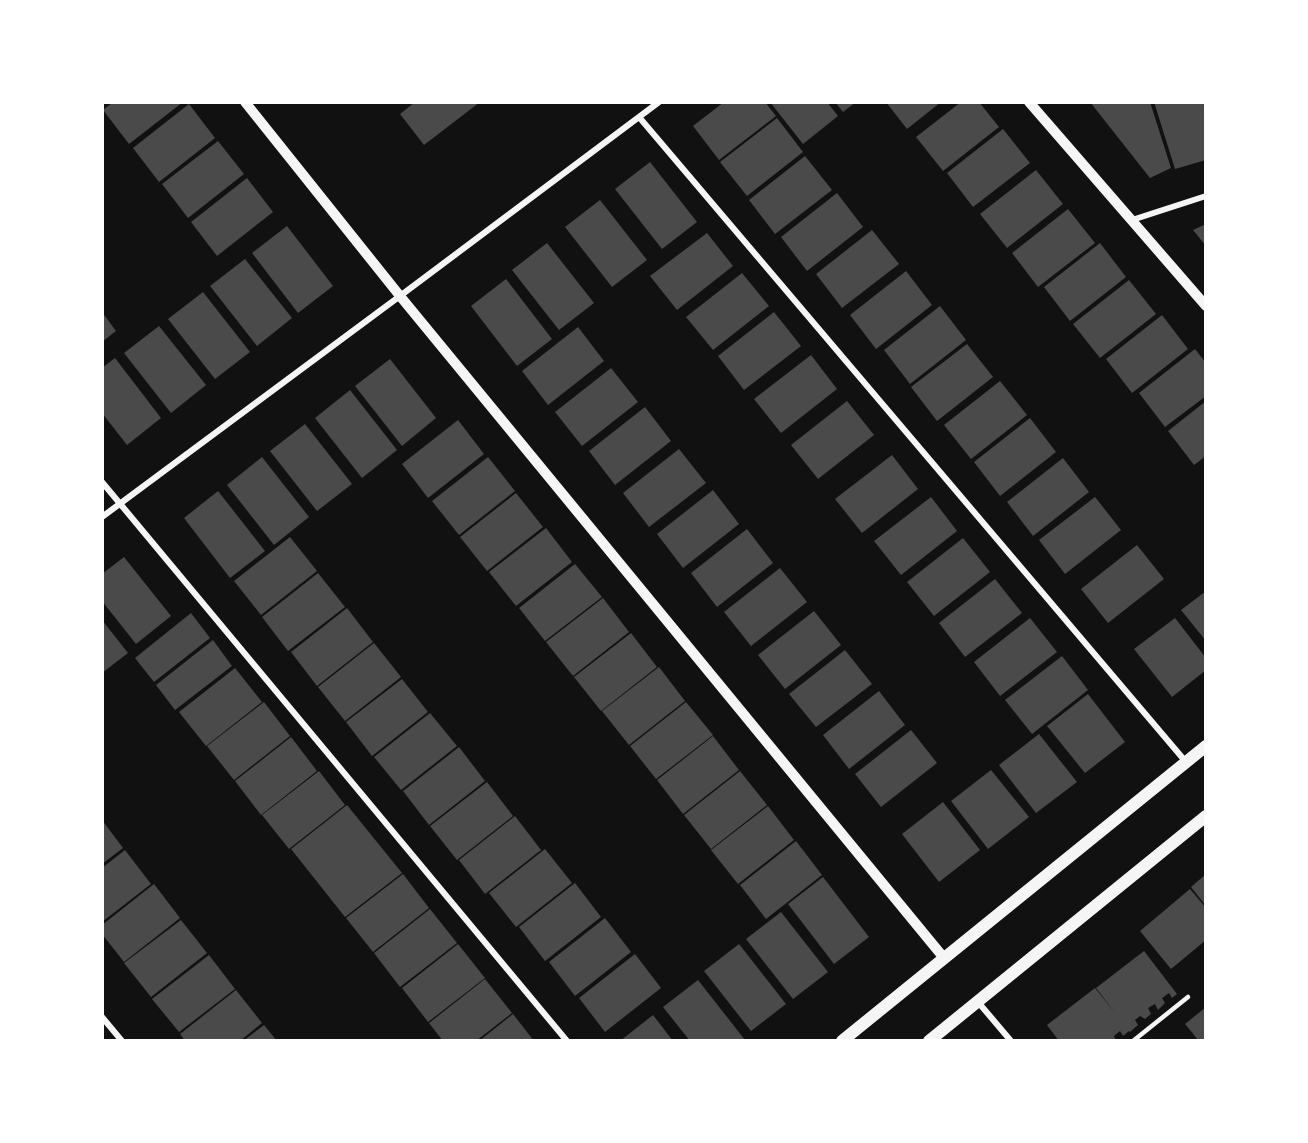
<!DOCTYPE html>
<style>
body{margin:0}
#map{position:relative;width:1308px;height:1143px;overflow:hidden;background:#111;font-family:Inter,sans-serif}
canvas{display:block}
.frame{position:absolute;inset:0;border:104px solid #fff;pointer-events:none}
</style>
<div id="map">
<canvas width="1308" height="1143"></canvas>
<div class="frame"></div>
</div>
<script>
const c = document.querySelector('canvas').getContext('2d');
c.lineJoin = 'round';
function paint(path, color) { c.fillStyle = color; c.fill(path, 'evenodd'); }
const poly = rows => new Path2D(rows.map(r => 'M' + r).join(''));
function trace(path, color, width, dash) { c.strokeStyle = color; c.lineWidth = width; c.lineCap = dash ? 'butt' : 'round'; c.setLineDash(dash || []); c.stroke(path); }
paint(poly([
 [113,102,183,102,129,144,103,110],
 [415,102,480,102,424,145,400,114],
 [724,102,765,102,776,116,719,160,693,126],
 [770,102,827,102,838,116,803,144],
 [835,102,856,102,843,112],
 [886,102,941,102,907,129],
 [961,102,979,102,999,127,943,171,916,137],
 [1090,102,1150,102,1171,168,1150,178],
 [1154,102,1203,102,1206,112,1206,160,1175,169],
 [189,104,215,138,159,182,133,148],
 [777,118,803,152,747,196,720,162],
 [1003,129,1030,163,973,207,947,173],
 [218,141,244,174,188,218,162,184],
 [805,156,832,190,775,234,749,200],
 [650,162,697,222,662,249,615,189],
 [1036,170,1063,204,1007,248,980,214],
 [247,178,273,212,217,256,191,222],
 [837,193,863,227,807,271,781,237],
 [600,200,647,260,612,287,565,227],
 [1068,209,1095,243,1038,287,1012,253],
 [1206,224,1206,246,1193,230],
 [287,226,333,286,298,313,252,253],
 [872,230,899,264,842,308,816,274],
 [707,233,733,266,677,310,650,276],
 [547,243,594,303,559,330,512,270],
 [1100,243,1126,277,1070,321,1044,287],
 [245,259,292,318,257,346,210,286],
 [906,271,932,305,876,349,850,315],
 [742,273,769,306,713,350,686,317],
 [506,279,552,339,517,366,471,306],
 [1129,280,1156,314,1100,358,1073,324],
 [203,292,250,352,215,379,168,319],
 [940,306,966,340,910,384,884,350],
 [102,312,116,331,102,342],
 [774,312,801,346,744,390,718,356],
 [1162,315,1188,349,1132,393,1106,359],
 [159,326,206,385,171,413,124,353],
 [578,327,604,361,548,405,522,371],
 [967,344,993,377,937,421,911,387],
 [1195,349,1206,363,1206,396,1165,427,1139,393],
 [811,355,837,389,781,433,754,399],
 [115,358,161,418,127,445,102,413,102,368],
 [390,359,436,418,402,446,355,386],
 [611,368,638,402,582,446,555,412],
 [1000,381,1027,415,971,459,944,425],
 [350,390,397,450,362,478,315,418],
 [847,401,874,435,818,479,791,445],
 [1206,401,1206,456,1194,465,1168,431],
 [645,407,671,441,615,485,589,451],
 [1030,418,1056,452,1000,496,974,462],
 [458,420,484,454,428,498,402,464],
 [305,424,352,484,317,511,270,451],
 [679,449,706,483,649,527,623,493],
 [892,455,918,489,862,533,835,499],
 [262,457,309,517,274,545,227,485],
 [488,457,515,491,459,535,432,501],
 [1063,458,1089,492,1033,536,1007,502],
 [713,490,739,524,683,568,657,534],
 [218,491,265,551,230,578,184,518],
 [516,493,543,527,487,571,460,537],
 [931,497,957,531,901,575,874,541],
 [1095,497,1121,530,1065,574,1039,540],
 [546,528,572,562,516,606,489,572],
 [747,529,773,563,717,607,691,573],
 [290,537,317,571,261,615,234,581],
 [963,538,990,572,934,616,907,582],
 [1137,545,1164,579,1108,623,1081,589],
 [124,557,171,616,136,644,102,601,102,574],
 [575,564,602,597,545,641,519,608],
 [780,568,807,602,751,646,724,612],
 [318,573,345,607,288,651,262,617],
 [995,579,1022,613,965,657,939,623],
 [1206,591,1206,641,1181,610],
 [603,598,629,632,573,676,546,642],
 [347,608,373,642,317,686,291,652],
 [814,611,841,645,785,689,758,655],
 [191,613,210,638,154,682,135,658],
 [1030,618,1057,652,1000,696,974,662],
 [1175,618,1206,658,1206,670,1172,697,1134,649],
 [102,620,128,653,102,673],
 [631,633,657,667,601,711,574,677],
 [213,640,232,666,175,710,156,685],
 [374,643,401,677,345,721,318,687],
 [845,650,872,684,816,727,789,694],
 [1062,656,1088,690,1032,734,1005,700],
 [659,667,685,701,629,745,602,711],
 [235,668,262,702,206,746,179,712],
 [402,679,428,712,372,756,346,722],
 [879,691,905,725,849,769,823,735],
 [1088,694,1125,742,1085,773,1047,726],
 [264,702,290,736,234,780,207,746],
 [686,702,713,735,656,779,630,746],
 [430,713,457,746,401,790,374,757],
 [911,730,937,763,881,807,855,774],
 [1039,734,1077,782,1036,813,999,765],
 [713,736,739,770,683,814,657,780],
 [291,737,317,771,261,815,235,781],
 [459,747,485,781,429,825,403,791],
 [991,770,1029,817,988,849,951,801],
 [319,771,345,805,289,849,262,815],
 [740,771,767,805,711,849,684,815],
 [487,782,513,816,457,860,430,826],
 [943,802,980,850,939,882,902,834],
 [347,805,402,873,345,917,291,849],
 [768,806,794,840,738,884,711,850],
 [515,816,541,850,485,894,459,860],
 [102,820,123,848,102,864],
 [796,841,822,875,766,919,740,885],
 [545,849,572,883,516,927,489,893],
 [125,850,151,884,102,922,102,868],
 [403,874,429,908,373,952,346,918],
 [1206,874,1206,906,1191,887],
 [823,877,869,937,834,964,788,904],
 [575,883,601,917,545,961,519,927],
 [154,884,180,918,124,962,102,934,102,925],
 [1190,889,1206,908,1206,940,1171,969,1140,931],
 [430,909,457,943,400,987,374,953],
 [781,912,828,972,793,999,746,939],
 [605,918,631,952,575,996,549,962],
 [181,920,207,953,151,997,124,963],
 [458,944,485,978,428,1022,402,988],
 [739,944,786,1004,751,1031,704,971],
 [1144,951,1177,994,1172,998,1169,993,1162,998,1165,1003,1158,1010,1155,1004,1148,1008,1151,1014,1145,1019,1140,1016,1135,1020,1138,1025,1130,1032,1129,1031,1123,1036,1120,1031,1114,1036,1116,1041,1059,1041,1047,1025,1095,988,1116,1014,1096,988],
 [635,954,661,988,605,1032,579,998],
 [209,955,235,989,179,1032,152,999],
 [485,979,512,1013,476,1041,443,1041,429,1023],
 [698,980,745,1040,743,1041,690,1041,663,1007],
 [236,990,262,1023,240,1041,185,1041,180,1034],
 [1206,1007,1206,1041,1199,1041,1185,1024],
 [513,1014,534,1041,479,1041],
 [653,1015,673,1041,620,1041],
 [264,1025,277,1041,243,1041]
]), '#4a4a4a');
trace(poly([
 [1133,1041,1188,997]
]), '#f5f5f5', 4.5);
trace(poly([
 [639,117,1186,762],
 [1132,220,1206,196],
 [102,482,567,1041],
 [102,517,400,296,659,102],
 [978,1002,1011,1041],
 [102,1017,122,1041]
]), '#f5f5f5', 6);
trace(poly([
 [245,102,400,296,944,958],
 [1029,102,1206,306]
]), '#f5f5f5', 10);
trace(poly([
 [842,1041,1206,746],
 [929,1041,1206,816]
]), '#f5f5f5', 12);
</script>
